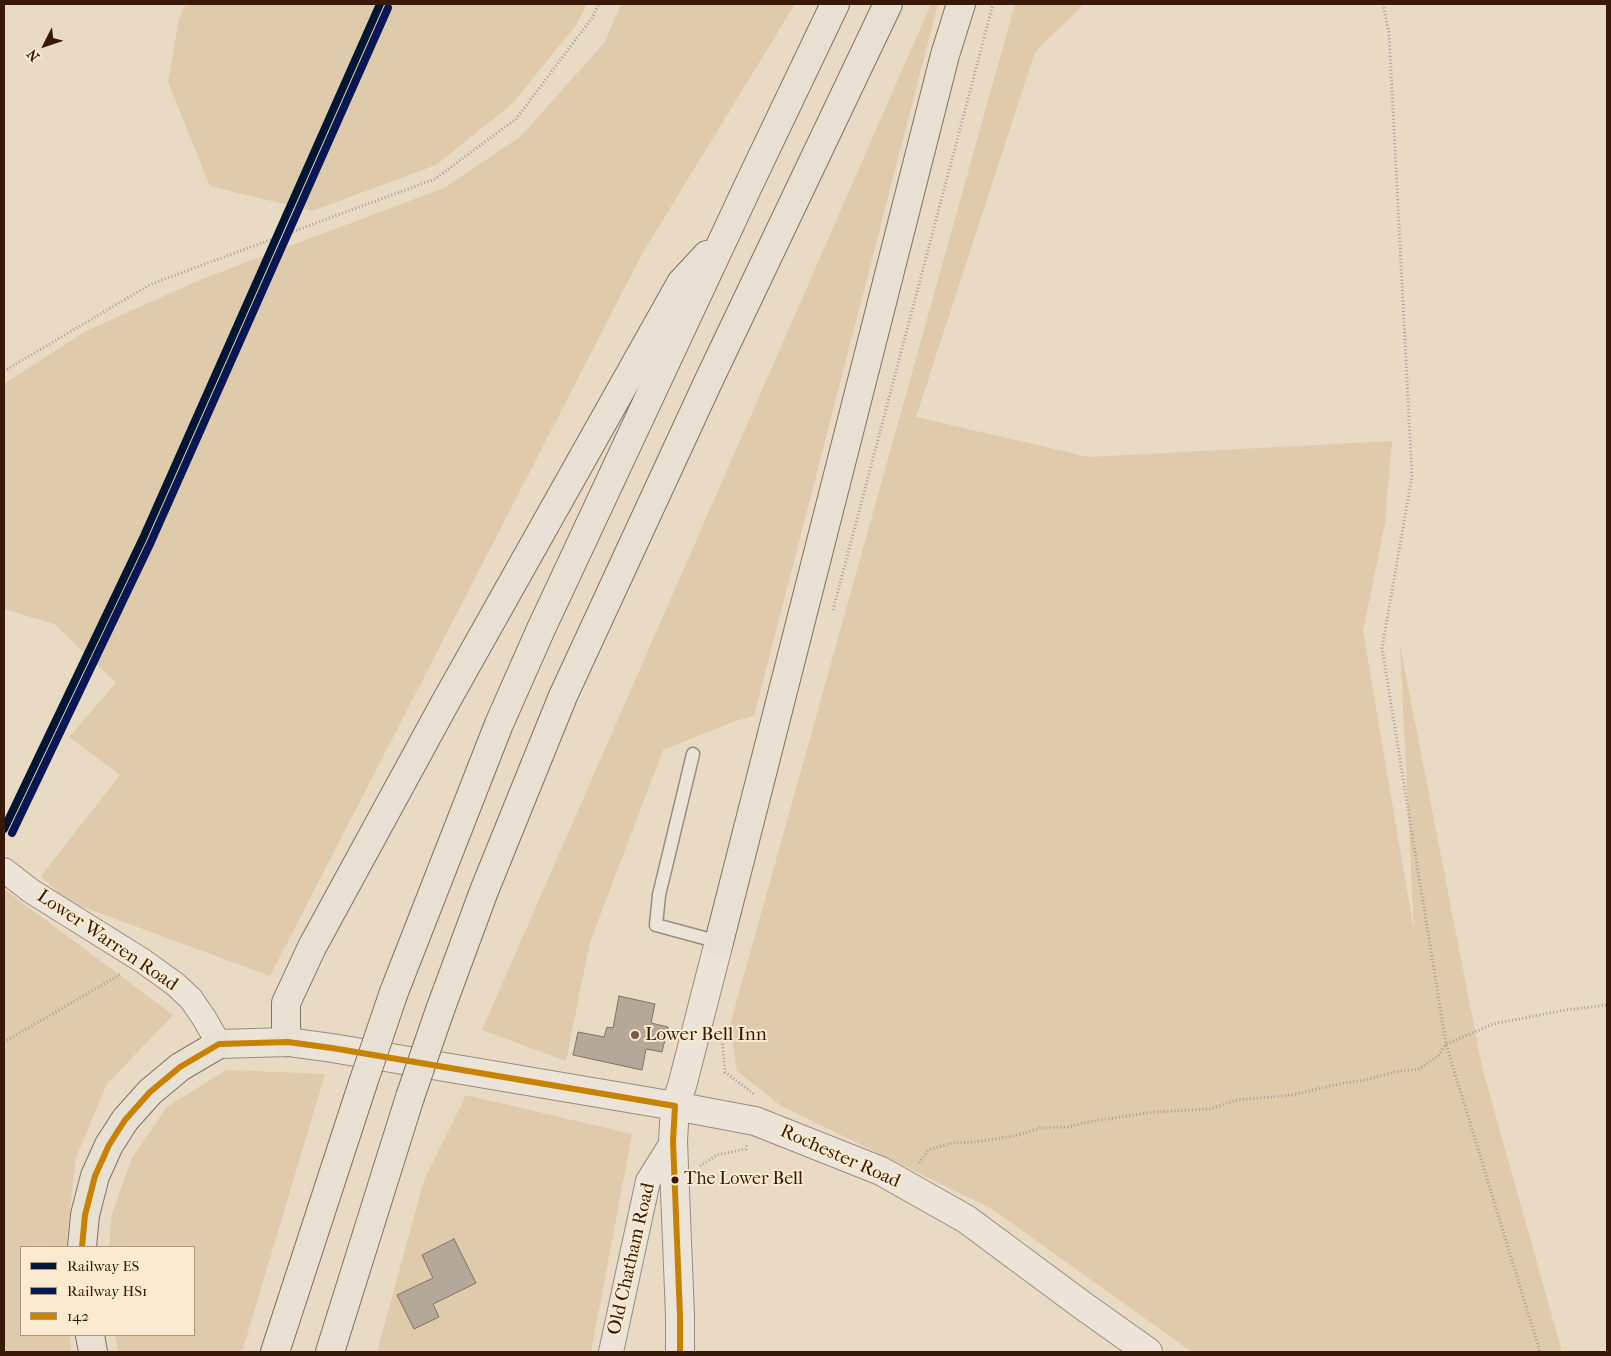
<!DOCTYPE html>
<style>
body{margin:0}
#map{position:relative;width:1611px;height:1356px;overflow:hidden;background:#e9dac4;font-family:"IM FELL French Canon",serif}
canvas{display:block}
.frame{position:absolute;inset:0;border:5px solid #381806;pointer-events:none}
.legend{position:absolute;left:20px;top:1246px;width:175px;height:90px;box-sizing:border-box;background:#faeacf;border:1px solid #ac967f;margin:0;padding:6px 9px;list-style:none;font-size:15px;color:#381806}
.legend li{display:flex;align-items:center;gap:10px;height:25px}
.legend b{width:25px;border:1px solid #ac967f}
.north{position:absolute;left:20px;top:20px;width:50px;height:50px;-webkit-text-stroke:4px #faeacf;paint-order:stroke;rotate:229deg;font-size:14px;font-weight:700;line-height:20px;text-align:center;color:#381806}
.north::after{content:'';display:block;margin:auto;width:18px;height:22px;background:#381806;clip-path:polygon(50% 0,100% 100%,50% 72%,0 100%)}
</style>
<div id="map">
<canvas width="1611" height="1356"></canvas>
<div class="frame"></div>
<ul class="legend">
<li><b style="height:6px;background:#011633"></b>Railway ES</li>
<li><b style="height:6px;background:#091855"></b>Railway HS1</li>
<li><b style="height:6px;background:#c78202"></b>142</li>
</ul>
<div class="north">N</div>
</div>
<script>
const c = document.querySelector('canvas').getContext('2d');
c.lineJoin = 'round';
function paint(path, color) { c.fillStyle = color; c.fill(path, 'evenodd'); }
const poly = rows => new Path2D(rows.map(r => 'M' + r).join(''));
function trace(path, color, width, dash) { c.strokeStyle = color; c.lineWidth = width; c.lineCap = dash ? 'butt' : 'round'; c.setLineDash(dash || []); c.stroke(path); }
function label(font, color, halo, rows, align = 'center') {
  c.font = font + ' "IM FELL French Canon",serif'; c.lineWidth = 4; c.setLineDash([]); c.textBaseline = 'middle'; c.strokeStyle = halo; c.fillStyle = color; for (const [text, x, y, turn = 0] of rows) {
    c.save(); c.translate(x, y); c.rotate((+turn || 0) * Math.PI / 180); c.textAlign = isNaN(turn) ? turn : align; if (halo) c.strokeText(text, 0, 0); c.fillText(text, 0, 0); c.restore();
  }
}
paint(poly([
 [186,4,587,4,576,25,512,104,436,165,312,211,210,186,168,82,179,19],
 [621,4,795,4,642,254,270,976,67,901,41,876,120,775,69,737,116,683,54,624,4,609,4,384,86,331,202,279,444,188,521,136,605,42],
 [931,4,938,4,754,716,735,721,663,750,590,942,566,1061,482,1030],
 [1015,4,1084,4,1035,52,916,417,1089,457,1392,441,1385,523,1363,631,1414,931,1400,645,1482,1067,1562,1352,1192,1352,992,1209,780,1105,737,1071,730,1025],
 [4,889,173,1015,107,1084,76,1157,66,1247,21,1247,21,1335,70,1335,71,1352,4,1352],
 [226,1070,325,1074,242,1352,118,1352,115,1335,194,1335,194,1247,109,1247,112,1214,132,1158,167,1107],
 [466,1095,632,1134,591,1352,377,1352,424,1180],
 [454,1239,475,1283,433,1304,439,1317,414,1329,397,1295,433,1278,422,1255]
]), '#dfcaab');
const building = poly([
 [619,996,655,1004,651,1023,668,1027,662,1052,646,1049,642,1070,573,1055,578,1032,604,1037,607,1027,613,1028,619,996],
 [454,1239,476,1283,433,1304,439,1317,414,1329,397,1295,433,1278,422,1255,454,1239]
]);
paint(building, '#b4a898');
trace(building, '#7f7264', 1);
const service = poly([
 [693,754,659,895,656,925,719,942]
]);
const minor = poly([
 [4,870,31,891,143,961,175,984,191,999,204,1018,219,1044],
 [611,1352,648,1181,673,1141]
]);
const tertiary = poly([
 [219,1044,288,1042,332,1048,675,1106,755,1121,881,1171,966,1219,1082,1305,1148,1352],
 [680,1352,680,1316,673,1141,675,1106,682,1086,719,942]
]);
const trunk = poly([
 [719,942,945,55,961,4],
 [394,992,499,724,541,629,750,182,835,4],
 [440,1010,484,891,563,696,709,380,888,4],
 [288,1042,286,1027,286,1003,312,947,445,703,681,283,707,255],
 [82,1247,85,1215,95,1176,109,1145,125,1120,150,1092,180,1067,219,1044],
 [90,1335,93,1352],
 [275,1352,363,1083],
 [330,1352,410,1097]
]);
trace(service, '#988c7e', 15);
trace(minor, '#988c7e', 26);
trace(tertiary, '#988c7e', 30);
trace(trunk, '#7f7264', 30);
trace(poly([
 [1383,4,1389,33,1412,476,1382,648,1446,1044,1540,1352],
 [4,371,151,284,435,179,516,119,592,18,599,4],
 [833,610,993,4],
 [722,1037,725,1072,754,1094],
 [4,1042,121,974],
 [919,1163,929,1150,952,1143,976,1142,1018,1135,1040,1128,1068,1127,1087,1122,1154,1112,1210,1109,1237,1100,1292,1095,1343,1083,1366,1080,1394,1072,1419,1069,1438,1056,1446,1044,1493,1024,1565,1010,1607,1005],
 [700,1166,717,1155,746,1149,747,1145]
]), '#a8a096', 3, [1, 2.5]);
trace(service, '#ece4d9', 12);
trace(minor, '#ece4d9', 24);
trace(tertiary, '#ece4d9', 28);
trace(trunk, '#e8e0d3', 28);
const trunkBridge = poly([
 [363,1083,394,992],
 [410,1097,440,1010]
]);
trace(trunkBridge, '#7f7264', 30, []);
trace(trunkBridge, '#e8e0d3', 28);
trace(poly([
 [82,1247,85,1215,95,1176,109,1145,125,1120,150,1092,180,1067,219,1044,288,1042,332,1048,675,1106,673,1141,680,1316,680,1352]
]), '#c78202', 6);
trace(poly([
 [4,829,143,538,380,4]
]), '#011633', 8);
trace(poly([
 [12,833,151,542,388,8]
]), '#091855', 8);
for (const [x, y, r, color] of [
 [635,1035,5,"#765c48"],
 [675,1180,4.5,"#381806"]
]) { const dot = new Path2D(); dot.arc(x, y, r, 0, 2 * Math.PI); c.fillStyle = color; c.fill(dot); trace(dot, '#faeacf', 2); }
label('18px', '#381806', '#faeacf', [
 ["The Lower Bell",684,1180]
], 'left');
label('19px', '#381806', '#faeacf', [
 ["Lower Warren Road",107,941,34],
 ["Rochester Road",840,1157,24],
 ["Old Chatham Road",632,1259,-77]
]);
label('19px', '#381806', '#faeacf', [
 ["Lower Bell Inn",645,1035]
], 'left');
</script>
